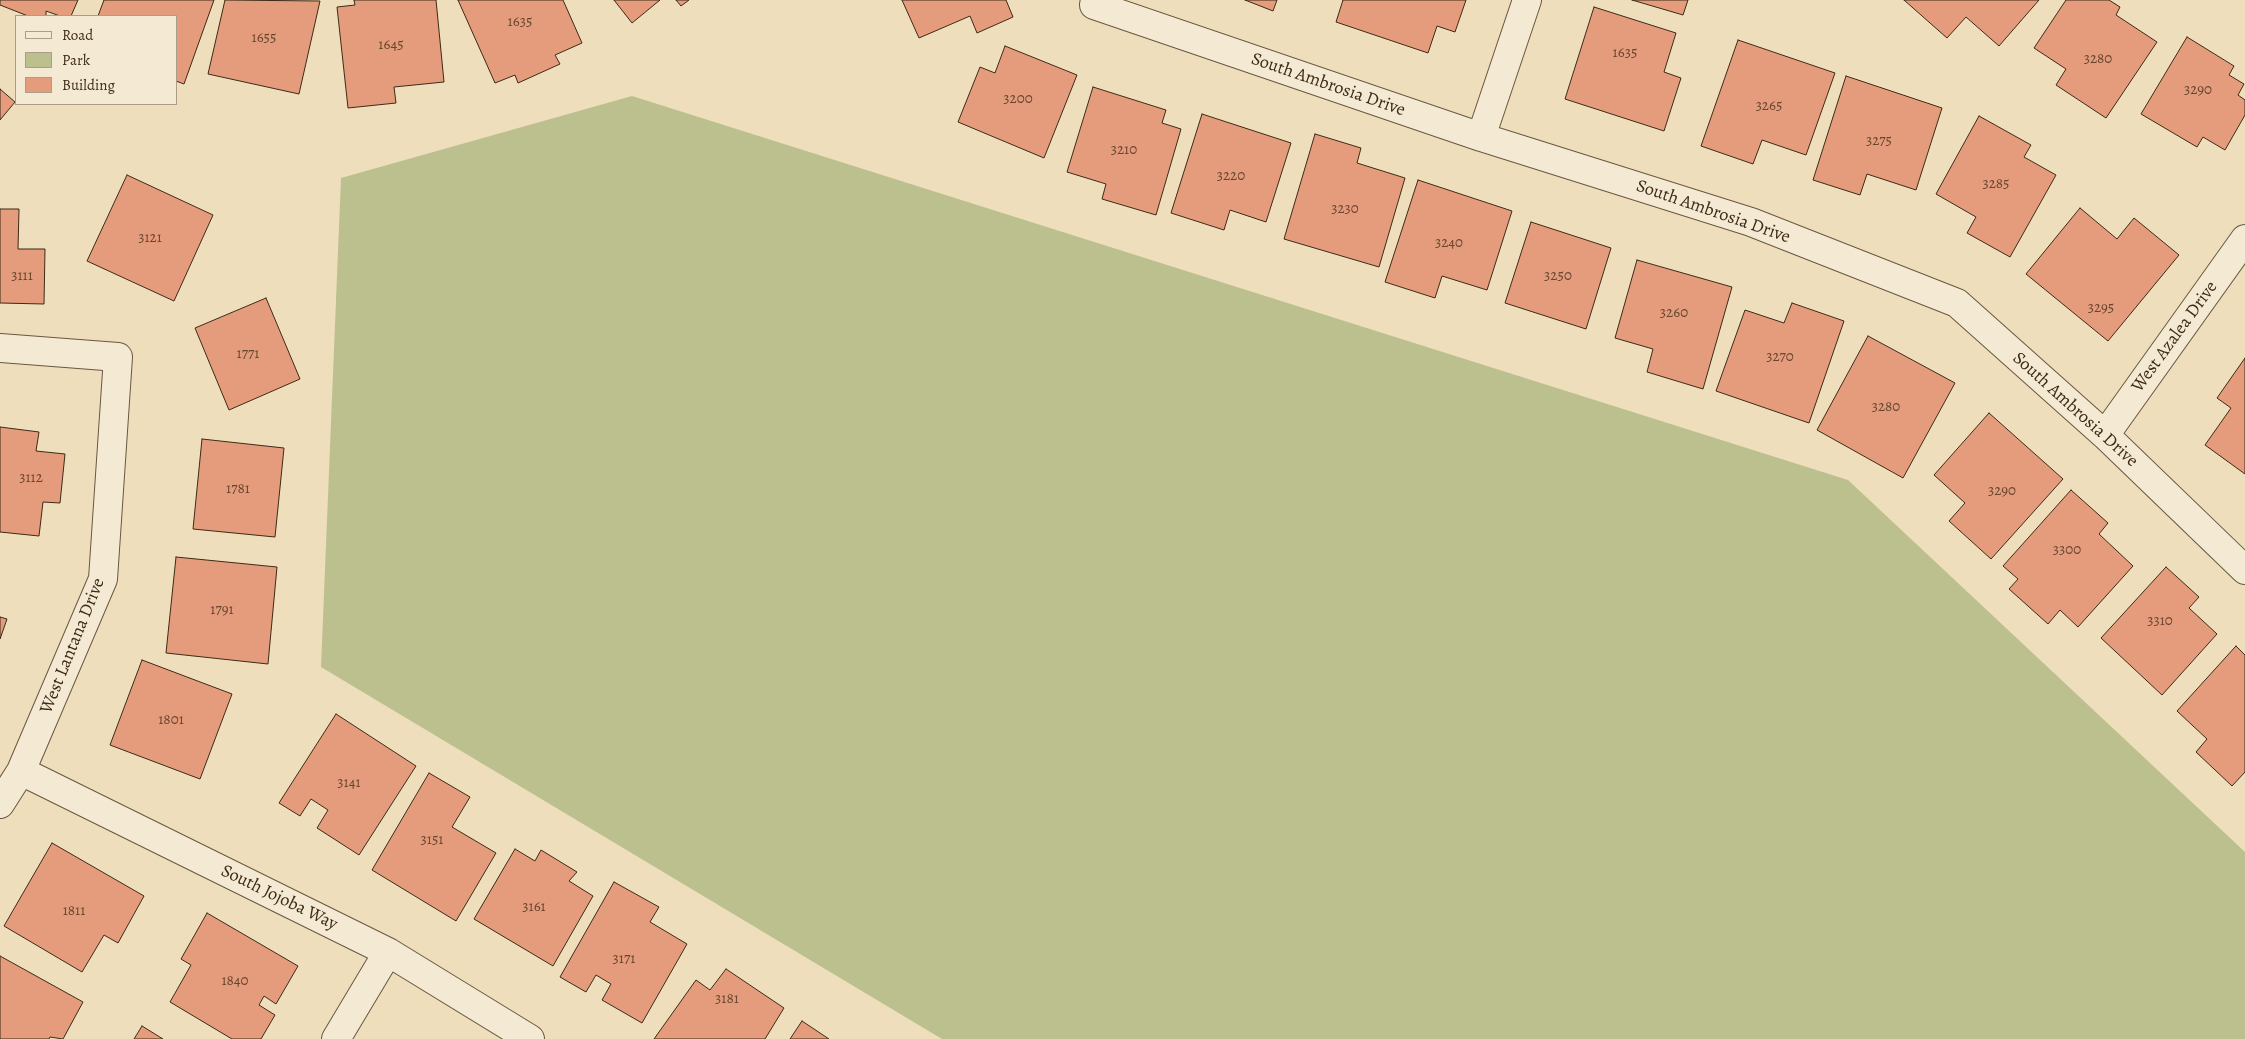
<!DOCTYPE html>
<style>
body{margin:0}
#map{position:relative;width:2245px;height:1039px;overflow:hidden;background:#eedebc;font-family:Alegreya,serif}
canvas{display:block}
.legend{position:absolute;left:15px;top:15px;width:162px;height:90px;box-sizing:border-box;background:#f4ead3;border:1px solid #ab9d88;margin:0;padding:6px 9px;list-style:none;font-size:15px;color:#3d2a17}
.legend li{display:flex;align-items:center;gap:10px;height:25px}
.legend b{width:25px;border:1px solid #ab9d88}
</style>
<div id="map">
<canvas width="2245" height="1039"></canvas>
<ul class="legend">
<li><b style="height:6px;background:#f4ead3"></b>Road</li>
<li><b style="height:14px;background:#bcc08e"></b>Park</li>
<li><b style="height:14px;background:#e59c7c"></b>Building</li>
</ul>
</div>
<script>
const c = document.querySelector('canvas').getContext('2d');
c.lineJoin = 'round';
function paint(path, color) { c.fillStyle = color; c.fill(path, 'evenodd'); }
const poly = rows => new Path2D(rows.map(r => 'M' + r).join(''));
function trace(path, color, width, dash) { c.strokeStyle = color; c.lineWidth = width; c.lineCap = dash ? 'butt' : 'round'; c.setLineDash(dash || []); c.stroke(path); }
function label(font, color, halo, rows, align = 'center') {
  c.font = font + ' Alegreya,serif'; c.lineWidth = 4.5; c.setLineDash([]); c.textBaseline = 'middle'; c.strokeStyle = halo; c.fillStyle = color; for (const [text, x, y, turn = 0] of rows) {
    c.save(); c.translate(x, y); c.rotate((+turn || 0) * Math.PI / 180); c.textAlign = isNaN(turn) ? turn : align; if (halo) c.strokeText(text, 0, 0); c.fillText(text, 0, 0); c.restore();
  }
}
paint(poly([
 [632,96,1848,480,2245,852,2245,1039,942,1039,321,667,341,178]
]), '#bcc08e');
const building = poly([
 [0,0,78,0,71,16,60,16,46,11,46,16,28,16,0,5,0,0],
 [104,0,214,0,184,84,176,81,176,16,98,16,104,0],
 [225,0,320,1,299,94,208,74,225,0],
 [354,0,436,0,444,82,394,87,396,103,348,108,337,7,355,5,354,0],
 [458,0,563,0,582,43,555,55,560,64,518,83,515,75,495,83,458,0],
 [614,0,660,0,632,23,614,0],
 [676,0,689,0,681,6,676,0],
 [902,0,1006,0,1013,17,977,33,970,16,919,38,902,0],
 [1245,0,1277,0,1273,11,1245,0],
 [1343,0,1466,0,1455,32,1437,26,1428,53,1336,22,1343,0],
 [1632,0,1688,0,1683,15,1632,0],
 [1904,0,2039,0,1999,46,1966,17,1947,38,1904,0],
 [2066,0,2109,0,2120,7,2116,15,2157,42,2106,118,2056,85,2066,69,2034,48,2066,0],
 [1594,7,1676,33,1664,72,1681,78,1664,131,1565,99,1594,7],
 [2187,37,2234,66,2229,75,2244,84,2238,95,2245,100,2245,115,2225,150,2203,137,2197,147,2141,114,2187,37],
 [1738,40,1835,73,1806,155,1762,140,1753,164,1701,146,1738,40],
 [1005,46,1077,75,1044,158,958,122,980,67,995,73,1005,46],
 [1846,76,1942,108,1916,190,1867,174,1860,195,1813,180,1846,76],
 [1093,87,1166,110,1162,123,1181,129,1156,215,1102,199,1106,184,1067,172,1093,87],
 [0,89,15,102,0,120,0,89],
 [1202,114,1291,143,1266,222,1230,210,1224,230,1171,213,1202,114],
 [1979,116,2031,145,2024,157,2056,175,2010,257,1967,233,1976,217,1936,194,1979,116],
 [1315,134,1361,148,1357,163,1405,178,1379,267,1284,239,1315,134],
 [127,175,213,215,174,301,87,261,127,175],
 [1418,180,1512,211,1487,290,1442,276,1435,298,1385,282,1418,180],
 [2080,208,2117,239,2134,218,2179,255,2108,341,2026,274,2080,208],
 [0,209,19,209,18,249,45,249,44,304,0,303,0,209],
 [1531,222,1611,248,1586,329,1505,303,1531,222],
 [1637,260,1732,287,1703,389,1647,372,1653,349,1615,338,1637,260],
 [266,298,300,379,229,410,195,328,266,298],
 [1792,303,1844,321,1809,423,1716,391,1745,310,1784,323,1792,303],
 [1868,336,1955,383,1903,478,1817,430,1868,336],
 [2245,358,2245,474,2205,445,2231,408,2217,398,2245,358],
 [1989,413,2063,479,1991,559,1949,521,1965,503,1934,475,1989,413],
 [0,427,39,432,36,451,65,454,60,503,43,502,39,536,0,532,0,427],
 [202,439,284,448,275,537,193,529,202,439],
 [2071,490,2108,523,2099,534,2133,566,2078,627,2060,610,2048,624,2009,589,2018,579,2003,566,2071,490],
 [176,557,277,567,268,664,166,653,176,557],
 [2166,567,2199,597,2189,608,2217,634,2162,695,2101,638,2166,567],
 [0,617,7,619,0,639,0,617],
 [2236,646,2245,655,2245,772,2232,786,2196,752,2207,739,2177,711,2236,646],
 [142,660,232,694,200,779,110,745,142,660],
 [336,714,416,766,359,855,317,828,328,810,311,799,300,816,279,803,336,714],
 [429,773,470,797,452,827,496,853,456,921,372,870,429,773],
 [52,843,144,896,118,943,104,935,82,972,4,926,52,843],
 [515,849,535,861,541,850,577,872,569,881,593,896,553,966,474,919,515,849],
 [614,882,659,907,650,922,687,944,642,1023,602,1000,611,984,596,975,586,992,560,977,614,882],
 [207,913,298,966,276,1004,264,996,259,1005,275,1015,261,1039,232,1039,170,1002,191,965,181,959,207,913],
 [0,956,83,1002,63,1039,50,1037,49,1039,0,1039,0,956],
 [726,969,784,1008,765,1039,654,1039,696,980,710,990,726,969],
 [802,1021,829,1039,790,1039,802,1021],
 [142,1026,163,1039,134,1039,142,1026]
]);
paint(building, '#e59c7c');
trace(building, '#3d2a17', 1);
const minor = poly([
 [1095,0,1094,5,1481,137,1751,222,1957,303,2105,435,2245,570],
 [1481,137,1527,0],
 [0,348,118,357,103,579,21,771,0,804],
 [2105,435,2245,239],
 [21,771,388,952,530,1039],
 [336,1039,388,952]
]);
trace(minor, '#695740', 30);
trace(minor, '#f4ead3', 28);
label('15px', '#674630', null, [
 ["1635",520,22],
 ["1655",264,38],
 ["1645",391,45],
 ["1635",1625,53],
 ["3280",2098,59],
 ["3290",2198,90],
 ["3200",1018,99],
 ["3265",1769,106],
 ["3275",1879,141],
 ["3210",1124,150],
 ["3220",1231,176],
 ["3285",1996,184],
 ["3230",1345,209],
 ["3121",150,238],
 ["3240",1449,243],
 ["3111",22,276],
 ["3250",1558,276],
 ["3295",2101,308],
 ["3260",1674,313],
 ["1771",248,354],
 ["3270",1780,357],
 ["3280",1886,407],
 ["3112",31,478],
 ["1781",238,489],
 ["3290",2002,491],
 ["3300",2067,550],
 ["1791",222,610],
 ["3310",2160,621],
 ["1801",171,720],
 ["3141",349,783],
 ["3151",432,840],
 ["3161",534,907],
 ["1811",74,911],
 ["3171",624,959],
 ["1840",235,981],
 ["3181",727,999]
]);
label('18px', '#3d2a17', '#f4ead3', [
 ["South Ambrosia Drive",1328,85,19],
 ["South Ambrosia Drive",1713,212,19],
 ["West Azalea Drive",2175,337,-54],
 ["South Ambrosia Drive",2075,410,42],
 ["West Lantana Drive",73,646,-68],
 ["South Jojoba Way",279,898,26]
]);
</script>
